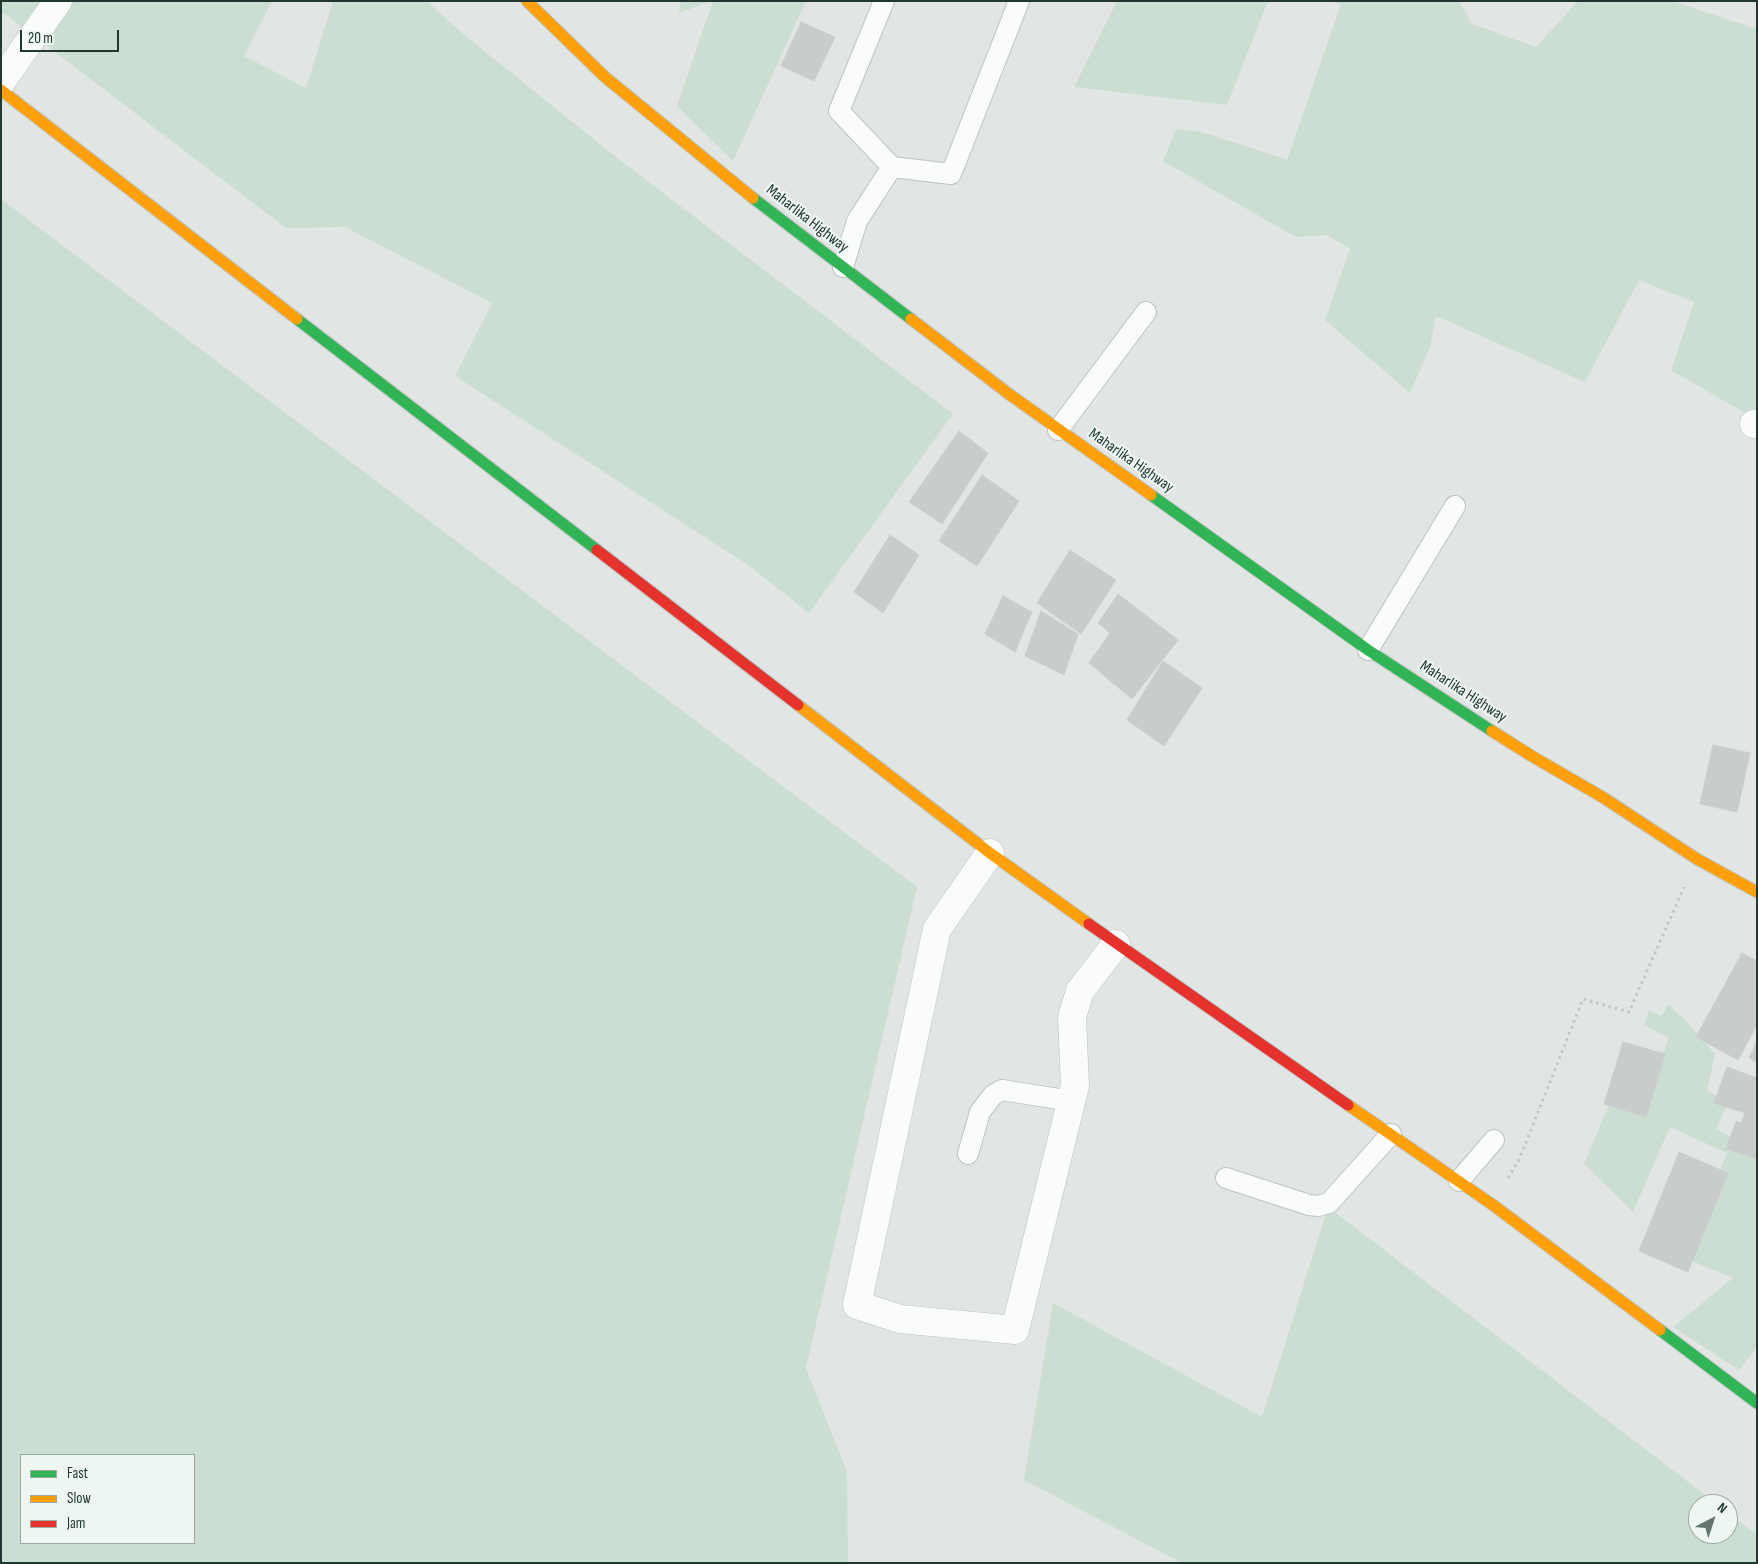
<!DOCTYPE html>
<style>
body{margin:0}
#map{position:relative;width:1758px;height:1564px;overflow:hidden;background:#e1e6e4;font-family:"Sofia Sans Condensed",sans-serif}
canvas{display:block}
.frame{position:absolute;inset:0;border:2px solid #213732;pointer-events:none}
.legend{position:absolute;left:20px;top:1454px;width:175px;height:90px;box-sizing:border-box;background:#eef6f2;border:1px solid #9caaa5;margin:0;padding:6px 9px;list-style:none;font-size:15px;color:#213732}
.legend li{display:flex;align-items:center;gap:10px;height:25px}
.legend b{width:25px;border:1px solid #9caaa5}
.north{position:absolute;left:1688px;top:1494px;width:50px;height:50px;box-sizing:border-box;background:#eef6f2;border:1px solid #9caaa5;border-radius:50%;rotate:40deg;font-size:14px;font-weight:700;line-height:20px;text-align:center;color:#213732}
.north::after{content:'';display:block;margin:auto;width:18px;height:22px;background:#647470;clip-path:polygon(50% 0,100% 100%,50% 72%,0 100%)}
.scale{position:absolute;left:20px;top:30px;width:99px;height:22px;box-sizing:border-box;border:2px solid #213732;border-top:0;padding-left:6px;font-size:15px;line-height:18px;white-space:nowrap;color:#213732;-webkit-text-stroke:4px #eef6f2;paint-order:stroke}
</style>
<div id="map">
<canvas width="1758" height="1564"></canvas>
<div class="frame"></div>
<ul class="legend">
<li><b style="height:6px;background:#30b455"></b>Fast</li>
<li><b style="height:6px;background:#ff9f0a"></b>Slow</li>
<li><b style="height:6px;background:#e5322d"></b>Jam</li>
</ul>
<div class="north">N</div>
<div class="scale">20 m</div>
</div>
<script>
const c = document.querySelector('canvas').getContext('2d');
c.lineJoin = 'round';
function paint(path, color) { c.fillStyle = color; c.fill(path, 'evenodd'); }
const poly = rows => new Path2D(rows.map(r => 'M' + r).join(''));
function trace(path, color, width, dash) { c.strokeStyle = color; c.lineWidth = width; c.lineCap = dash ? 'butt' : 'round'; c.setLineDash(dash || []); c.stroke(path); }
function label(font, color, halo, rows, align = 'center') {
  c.font = font + ' "Sofia Sans Condensed",sans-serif'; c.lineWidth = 4; c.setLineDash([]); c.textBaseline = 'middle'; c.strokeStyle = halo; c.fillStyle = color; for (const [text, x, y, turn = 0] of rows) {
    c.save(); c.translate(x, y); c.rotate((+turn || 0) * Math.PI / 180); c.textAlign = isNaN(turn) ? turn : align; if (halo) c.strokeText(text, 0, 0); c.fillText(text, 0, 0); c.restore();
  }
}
paint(poly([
 [1,1,272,1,244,56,306,88,333,1,427,1,462,33,616,157,953,414,809,613,748,565,455,376,492,303,345,227,286,228,1,11],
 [680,1,711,1,679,13],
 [713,1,806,1,733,161,677,106],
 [1117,1,1268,1,1227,105,1074,87],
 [1329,1,1459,1,1472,24,1536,47,1578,1,1672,1,1757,29,1757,420,1671,370,1694,302,1639,280,1585,382,1436,316,1430,347,1410,393,1325,320,1350,249,1327,235,1296,237,1163,161,1176,129,1202,132,1287,160,1341,4],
 [1,199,917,887,806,1368,847,1472,848,1563,1,1563],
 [194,1455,194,1543,21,1543,21,1455],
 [1668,1004,1684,1019,1715,1054,1707,1091,1729,1101,1716,1129,1757,1151,1757,1347,1739,1370,1673,1327,1733,1278,1685,1258,1727,1153,1670,1127,1633,1212,1584,1164,1613,1095,1642,1102,1669,1038,1644,1025,1649,1010,1662,1016],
 [1328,1207,1717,1504,1698,1504,1698,1534,1728,1534,1728,1513,1757,1535,1757,1563,1182,1563,1024,1480,1053,1303,1262,1417]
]), '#cadfd1');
const building = poly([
 [801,22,835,37,814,81,781,66,801,22],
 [959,431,988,453,942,524,909,502,959,431],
 [982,475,1019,501,977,566,939,541,982,475],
 [890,535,919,555,883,613,854,592,890,535],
 [1070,550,1116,580,1081,634,1037,603,1070,550],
 [1118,594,1178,640,1132,699,1089,663,1110,633,1098,623,1118,594],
 [1003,596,1032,612,1015,652,985,634,1003,596],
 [1041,611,1078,634,1064,675,1025,656,1041,611],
 [1163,661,1202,688,1164,746,1127,720,1163,661],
 [1713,745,1750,753,1737,812,1700,804,1713,745],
 [1742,953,1757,961,1757,1025,1738,1060,1696,1037,1742,953],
 [1757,1041,1757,1062,1749,1058,1757,1041],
 [1623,1042,1665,1054,1646,1117,1604,1104,1623,1042],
 [1727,1067,1757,1078,1757,1159,1726,1149,1736,1121,1741,1123,1745,1113,1714,1103,1727,1067],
 [1679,1152,1728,1173,1688,1272,1639,1251,1679,1152]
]);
paint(building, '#c8cdcb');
trace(building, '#cacfcd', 1);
const lane = poly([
 [884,1,839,111,892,167,951,174,1019,1],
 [843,267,857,221,892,167],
 [1058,430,1146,312],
 [1368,650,1455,506],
 [968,1154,980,1112,993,1095,1002,1090,1071,1101],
 [1226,1178,1309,1205,1318,1206,1329,1203,1391,1134],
 [1459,1181,1494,1140]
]);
const street = poly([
 [1,82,58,1],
 [1754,424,1757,424],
 [990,853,937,929,857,1305,900,1319,1015,1330,1075,1086,1072,1017,1080,991,1116,944]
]);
const fast = poly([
 [753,198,911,319],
 [297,319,597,550],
 [1151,495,1368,650,1492,731],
 [1660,1330,1757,1403]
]);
const slow = poly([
 [527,1,605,77,753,198],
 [1,90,297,319],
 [911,319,1009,394,1151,495],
 [798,705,990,853,1089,924],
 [1492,731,1530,755,1604,798,1697,859,1757,892],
 [1348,1105,1493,1205,1660,1330]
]);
const jam = poly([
 [597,550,798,705],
 [1089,924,1348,1105]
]);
trace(lane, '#bec3c1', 22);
trace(street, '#bec3c1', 29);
trace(fast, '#bdc4c1', 13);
trace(slow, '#bdc4c1', 13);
trace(jam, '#bdc4c1', 13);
trace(poly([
 [1508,1178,1519,1160,1583,999,1629,1012,1684,887]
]), '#bfc6c5', 3, [2.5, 4]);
trace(lane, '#fafbfb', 20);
trace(street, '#fafbfb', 28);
trace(fast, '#30b455', 11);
trace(slow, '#ff9f0a', 11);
trace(jam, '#e5322d', 11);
label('16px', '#213732', '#eef6f2', [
 ["Maharlika Highway",807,219,38],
 ["Maharlika Highway",1131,461,35],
 ["Maharlika Highway",1463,692,33]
]);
</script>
